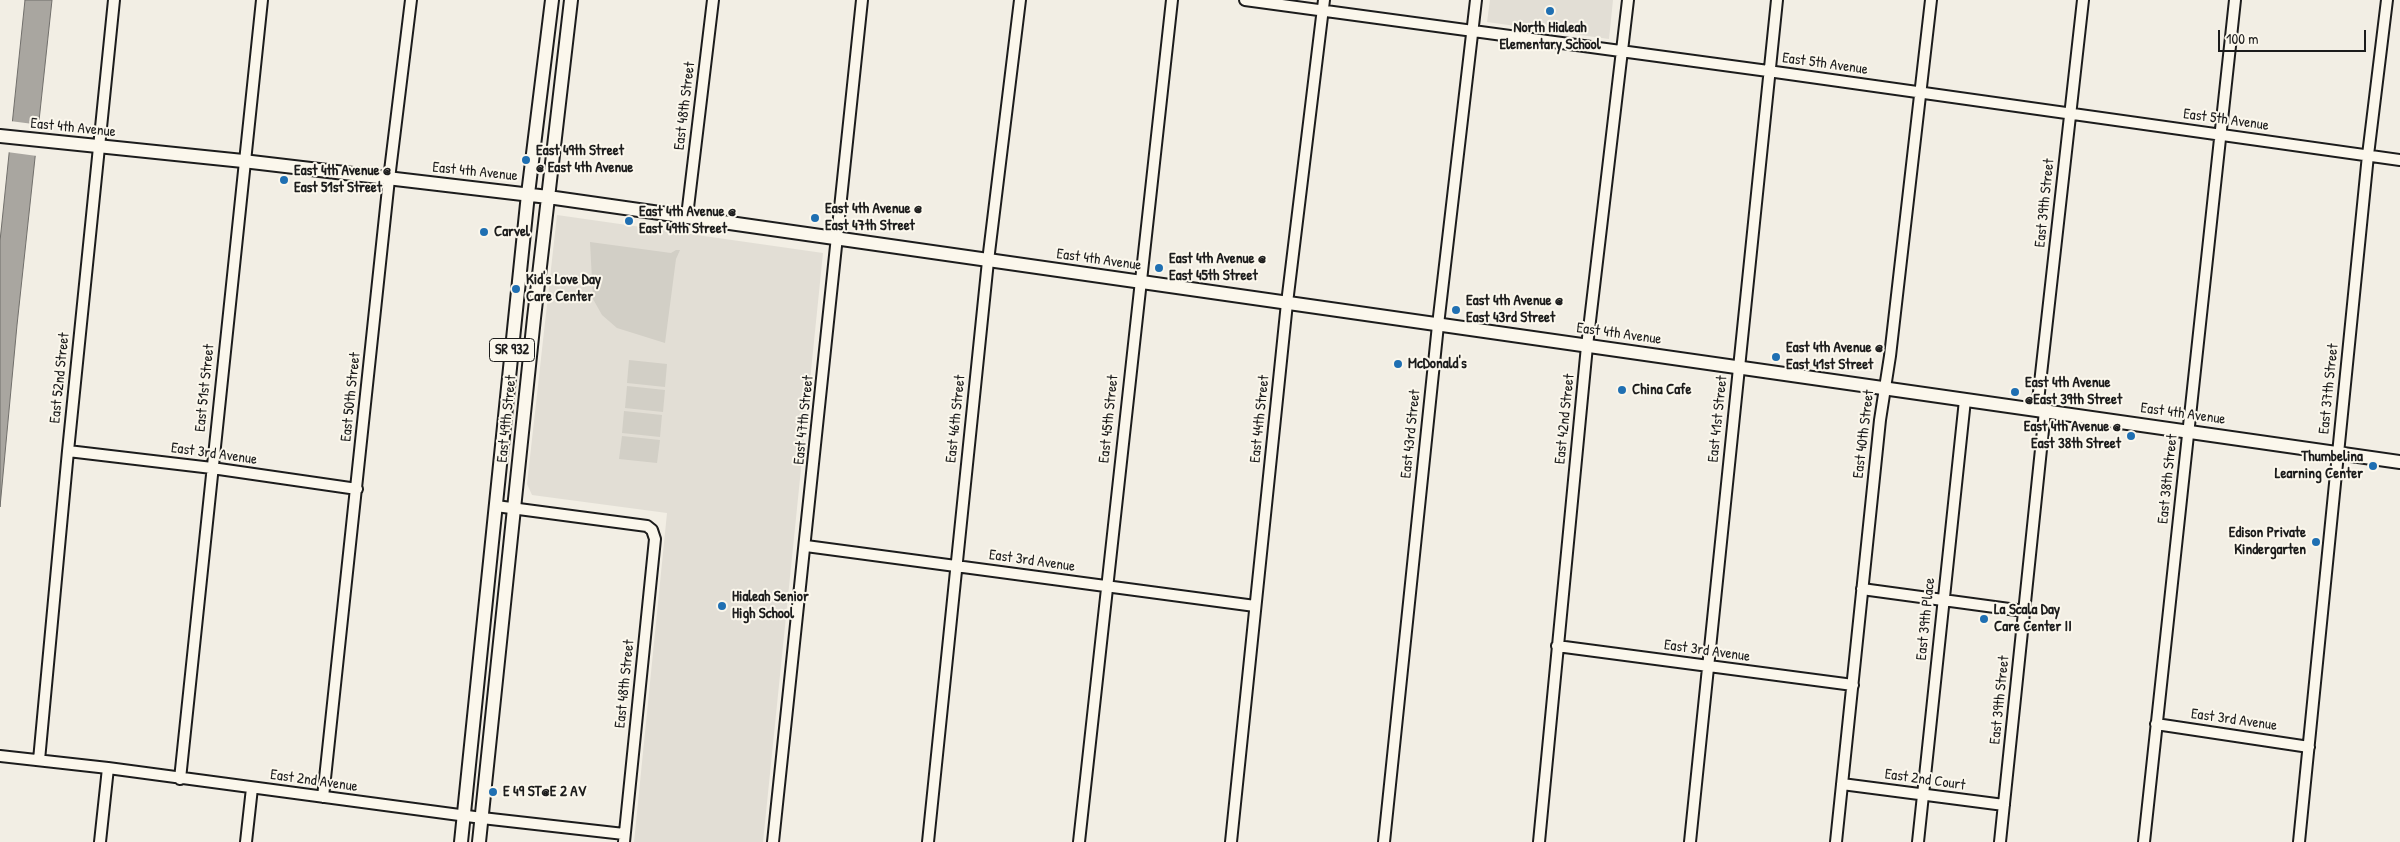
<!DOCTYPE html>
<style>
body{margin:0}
#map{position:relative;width:2400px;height:842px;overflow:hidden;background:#f2eee4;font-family:"Patrick Hand",sans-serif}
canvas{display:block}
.scale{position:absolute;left:2218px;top:30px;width:148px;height:22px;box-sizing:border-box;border:2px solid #1c1c1c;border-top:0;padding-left:6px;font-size:15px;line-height:18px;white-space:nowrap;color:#1c1c1c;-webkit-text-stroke:4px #fbf7ec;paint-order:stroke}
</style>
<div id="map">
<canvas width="2400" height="842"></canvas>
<div class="scale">100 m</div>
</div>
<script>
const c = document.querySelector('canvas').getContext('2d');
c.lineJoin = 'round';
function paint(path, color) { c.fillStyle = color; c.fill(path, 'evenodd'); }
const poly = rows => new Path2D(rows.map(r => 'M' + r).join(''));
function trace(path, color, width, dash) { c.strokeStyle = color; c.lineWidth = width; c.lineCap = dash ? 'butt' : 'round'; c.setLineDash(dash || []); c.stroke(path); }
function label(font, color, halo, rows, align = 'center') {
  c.font = font + ' "Patrick Hand",sans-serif'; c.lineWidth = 4; c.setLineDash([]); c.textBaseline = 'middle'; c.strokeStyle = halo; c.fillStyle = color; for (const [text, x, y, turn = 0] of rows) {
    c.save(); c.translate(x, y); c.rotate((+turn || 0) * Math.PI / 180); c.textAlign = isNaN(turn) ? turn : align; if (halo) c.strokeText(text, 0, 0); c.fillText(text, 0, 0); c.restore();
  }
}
paint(poly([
 [1490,0,1613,0,1609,39,1487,22],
 [557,215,823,253,763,842,634,842,667,513,532,495,527,484]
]), '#e2ded5');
paint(poly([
 [590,242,671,253,676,250,680,250,676,259,665,343,617,328,602,315,593,299],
 [629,360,667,364,665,387,627,383],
 [627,386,665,390,663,412,625,408],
 [624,411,662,415,660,437,622,433],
 [622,436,660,440,657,463,619,459]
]), '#d2cfc6');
const water = poly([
 [25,0,52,0,17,325,0,507,0,241,25,0]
]);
paint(water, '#a9a6a0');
trace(water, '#716f6b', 1);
paint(poly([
 [10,121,41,125,37,156,7,152]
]), '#f2eee4');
const minor = poly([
 [1245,0,1768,71,2400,160],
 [687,216,713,0],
 [2037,410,2083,0],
 [68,451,212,468,357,489],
 [496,506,647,526,652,530,655,539,624,842],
 [806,546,1255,606],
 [1862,589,2024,611],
 [1557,646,1853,685],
 [2156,724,2309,747],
 [0,756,108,768,482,818,624,834],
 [39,760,68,451,114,0],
 [180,779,262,0],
 [1842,784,2004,805],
 [323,797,389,179,411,0],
 [100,842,108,768],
 [246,842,252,788],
 [773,842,862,0],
 [928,842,988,261,1020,0],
 [1079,842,1172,0],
 [1231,842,1287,303,1324,0],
 [1384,842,1438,325,1476,0],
 [1539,842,1587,346,1628,0],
 [1690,842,1777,0],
 [1836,842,1880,420,1890,356,1931,0],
 [1918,842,1965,400],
 [2000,842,2045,411],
 [2144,842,2235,0],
 [2299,842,2368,155,2387,0]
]);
const major = poly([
 [0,136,243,161,548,197,2400,462],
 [461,842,528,194,552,0],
 [479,842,534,318,571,0]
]);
trace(minor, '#1c1c1c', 14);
trace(major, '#1c1c1c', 16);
trace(minor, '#fbf7ec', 10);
trace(major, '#fbf7ec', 12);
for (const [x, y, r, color] of [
 [1550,11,5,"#1f6fb2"],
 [526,160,5,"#1f6fb2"],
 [284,180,5,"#1f6fb2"],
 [815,218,5,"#1f6fb2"],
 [629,221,5,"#1f6fb2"],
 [484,232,5,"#1f6fb2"],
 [1159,268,5,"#1f6fb2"],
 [516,289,5,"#1f6fb2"],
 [1456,310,5,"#1f6fb2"],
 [1776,357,5,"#1f6fb2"],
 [1398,364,5,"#1f6fb2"],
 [1622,390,5,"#1f6fb2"],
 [2015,392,5,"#1f6fb2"],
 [2131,436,5,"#1f6fb2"],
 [2373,466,5,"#1f6fb2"],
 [2316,542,5,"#1f6fb2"],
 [722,606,5,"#1f6fb2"],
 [1984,619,5,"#1f6fb2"],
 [493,792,5,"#1f6fb2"]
]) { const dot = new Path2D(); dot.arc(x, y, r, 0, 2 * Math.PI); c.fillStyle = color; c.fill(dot); trace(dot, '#fbf7ec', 2); }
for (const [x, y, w] of [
 [512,350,45]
]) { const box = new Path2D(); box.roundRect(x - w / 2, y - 11.5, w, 23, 4); c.fillStyle = '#fbf7ec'; c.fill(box); trace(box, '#1c1c1c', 1); }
label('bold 14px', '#1c1c1c', null, [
 ["SR 932",512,350]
]);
label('bold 15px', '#1c1c1c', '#fbf7ec', [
 ["North Hialeah",1550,28,"center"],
 ["Elementary School",1550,45,"center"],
 ["East 49th Street",536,151],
 ["@ East 4th Avenue",536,168],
 ["East 4th Avenue @",294,171],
 ["East 51st Street",294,188],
 ["East 4th Avenue @",825,209],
 ["East 47th Street",825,226],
 ["East 4th Avenue @",639,212],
 ["East 49th Street",639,229],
 ["Carvel",494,232],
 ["East 4th Avenue @",1169,259],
 ["East 45th Street",1169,276],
 ["Kid's Love Day",526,280],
 ["Care Center",526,297],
 ["East 4th Avenue @",1466,301],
 ["East 43rd Street",1466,318],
 ["East 4th Avenue @",1786,348],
 ["East 41st Street",1786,365],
 ["McDonald's",1408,364],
 ["East 4th Avenue",2025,383],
 ["@East 39th Street",2025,400],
 ["China Cafe",1632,390],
 ["East 4th Avenue @",2121,427,"right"],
 ["East 38th Street",2121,444,"right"],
 ["Thumbelina",2363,457,"right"],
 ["Learning Center",2363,474,"right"],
 ["Edison Private",2306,533,"right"],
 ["Kindergarten",2306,550,"right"],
 ["Hialeah Senior",732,597],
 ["High School",732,614],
 ["La Scala Day",1994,610],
 ["Care Center II",1994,627],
 ["E 49 ST@E 2 AV",503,792]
], 'left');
label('15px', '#1c1c1c', '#fbf7ec', [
 ["East 5th Avenue",1825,64,8],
 ["East 48th Street",685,106,-83],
 ["East 5th Avenue",2226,120,8],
 ["East 4th Avenue",73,128,6],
 ["East 4th Avenue",475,172,6],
 ["East 39th Street",2045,203,-84],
 ["East 4th Avenue",1099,260,8],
 ["East 4th Avenue",1619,334,8],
 ["East 52nd Street",60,378,-84],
 ["East 51st Street",205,388,-84],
 ["East 37th Street",2329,389,-84],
 ["East 50th Street",351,397,-84],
 ["East 4th Avenue",2183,414,8],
 ["East 49th Street",507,419,-84],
 ["East 46th Street",956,419,-84],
 ["East 45th Street",1109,419,-84],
 ["East 44th Street",1260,419,-84],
 ["East 42nd Street",1565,419,-84],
 ["East 41st Street",1718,419,-84],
 ["East 47th Street",804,420,-84],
 ["East 43rd Street",1411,434,-84],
 ["East 40th Street",1864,434,-83],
 ["East 3rd Avenue",214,454,8],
 ["East 38th Street",2168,479,-84],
 ["East 3rd Avenue",1032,561,8],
 ["East 39th Place",1926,619,-84],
 ["East 3rd Avenue",1707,651,8],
 ["East 48th Street",625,684,-84],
 ["East 39th Street",2000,700,-84],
 ["East 3rd Avenue",2234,720,8],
 ["East 2nd Court",1925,780,8],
 ["East 2nd Avenue",314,781,8]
]);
</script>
